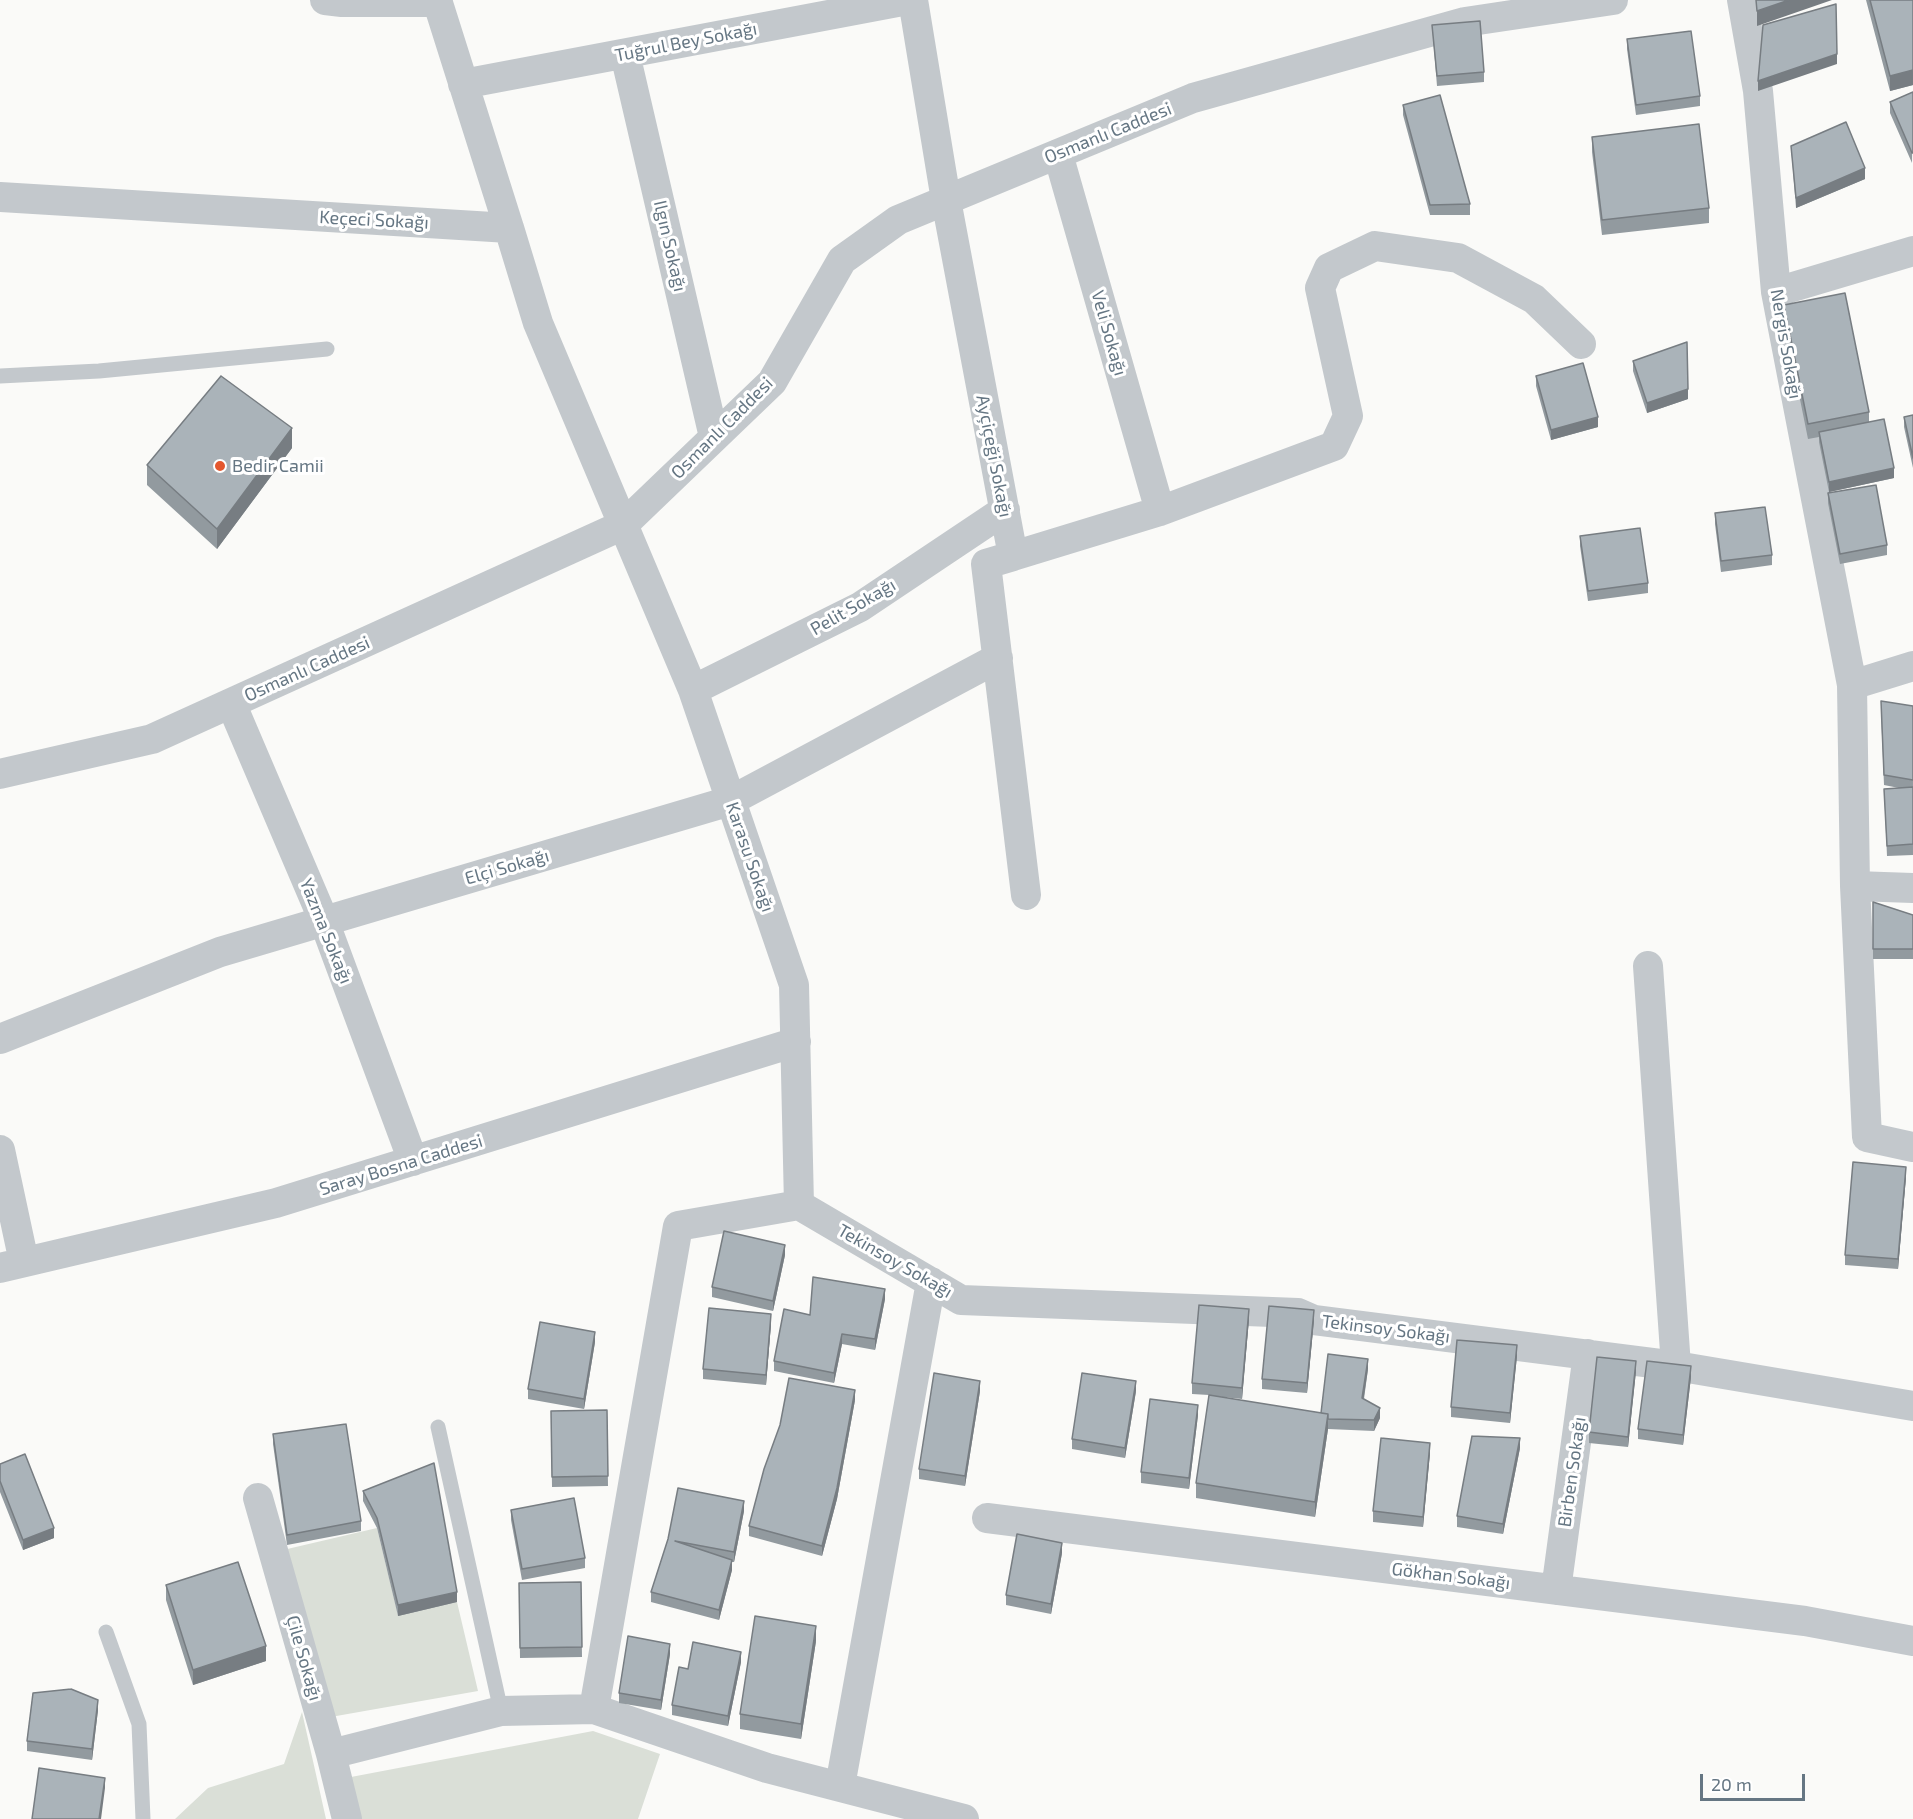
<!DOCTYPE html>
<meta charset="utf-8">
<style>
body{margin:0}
#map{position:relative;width:1913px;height:1819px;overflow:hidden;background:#fafaf8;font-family:"Exo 2",sans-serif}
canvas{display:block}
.scale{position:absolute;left:1700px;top:1774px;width:105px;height:27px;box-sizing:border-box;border:3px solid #657683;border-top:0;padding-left:8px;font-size:18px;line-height:21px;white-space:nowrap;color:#657683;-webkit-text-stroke:4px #fff;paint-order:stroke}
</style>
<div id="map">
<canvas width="1913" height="1819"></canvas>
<div class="scale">20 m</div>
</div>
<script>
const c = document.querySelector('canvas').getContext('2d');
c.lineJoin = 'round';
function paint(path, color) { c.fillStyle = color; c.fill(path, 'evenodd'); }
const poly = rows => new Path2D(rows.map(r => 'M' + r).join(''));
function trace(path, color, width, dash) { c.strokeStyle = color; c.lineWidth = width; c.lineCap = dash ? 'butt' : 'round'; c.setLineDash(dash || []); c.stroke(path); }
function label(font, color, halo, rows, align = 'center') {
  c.font = font + ' "Exo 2",sans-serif'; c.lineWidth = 6; c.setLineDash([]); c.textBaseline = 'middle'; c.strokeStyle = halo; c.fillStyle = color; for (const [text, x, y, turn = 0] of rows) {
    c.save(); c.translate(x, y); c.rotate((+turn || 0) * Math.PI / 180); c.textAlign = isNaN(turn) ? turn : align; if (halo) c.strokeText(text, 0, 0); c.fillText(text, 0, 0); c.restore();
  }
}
paint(poly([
 [377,1528,398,1615,457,1602,478,1691,325,1718,283,1550],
 [302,1712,326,1819,175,1819,208,1788,284,1764],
 [593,1731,660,1754,638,1819,359,1819,351,1777]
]), '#dadfd7');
trace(poly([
 [0,376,99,371,327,349],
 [438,1427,501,1711],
 [106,1632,139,1724,143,1819]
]), '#c3c8cc', 15);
trace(poly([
 [325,0,342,2,438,2],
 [913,0,946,200,1013,556,986,564,1026,895],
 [1742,0,1758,91,1776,292,1852,685,1855,886,1867,1137,1913,1147],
 [625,54,714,437],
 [463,84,908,0],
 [1058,154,1160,511],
 [0,197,509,228,437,0],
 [509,228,538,323,693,690,794,985,799,1205],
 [1776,292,1913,251],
 [1013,556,1160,511,1334,446,1348,416,1320,288,1329,268,1375,246,1458,258,1534,299,1581,344],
 [1852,685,1913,666],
 [693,690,860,607,1005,510],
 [231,703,324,921,413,1161],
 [0,774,152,739,623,525,772,382,842,260,898,220,1193,98,1465,22,1613,0],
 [1855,886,1913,888],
 [1648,966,1676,1366],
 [0,1039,220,952,730,801,998,658],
 [0,1150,24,1262],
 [0,1268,276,1203,796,1042],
 [258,1498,331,1754,347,1819],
 [987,1518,1805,1621,1913,1641],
 [1556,1590,1588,1354],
 [594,1709,678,1226,799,1205,961,1300,1298,1313,1314,1320,1676,1366,1913,1406],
 [331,1754,501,1711,594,1709,767,1768,964,1819],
 [840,1786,931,1282]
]), '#c3c8cc', 30);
paint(poly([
 [1866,0,1913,0,1913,85,1890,91],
 [1432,25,1484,72,1484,82,1437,86],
 [1627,39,1700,96,1700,106,1636,115,1627,49],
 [1913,92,1912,163,1890,113,1890,102],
 [1403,105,1470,204,1470,215,1430,215,1403,115],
 [1592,137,1709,208,1709,223,1602,235,1592,152],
 [1791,146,1865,179,1796,208],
 [1784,305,1869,412,1869,422,1894,478,1829,492,1819,442,1819,437,1808,439,1784,320],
 [1633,361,1688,399,1647,413,1633,371],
 [1536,376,1598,427,1551,440,1536,386],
 [1913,415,1913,468,1904,427,1904,417],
 [292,448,217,549,147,485,147,465],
 [1828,493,1887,545,1887,555,1840,564,1828,503],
 [1715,513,1772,555,1772,565,1721,572,1715,524],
 [1580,536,1648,583,1648,593,1588,601,1580,546],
 [1913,706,1913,855,1887,856,1884,789,1899,788,1884,785,1881,712],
 [1873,902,1913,915,1913,959,1873,959],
 [1906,1177,1898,1269,1845,1265,1845,1255],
 [785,1255,773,1311,712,1297,712,1287],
 [885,1299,875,1350,842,1344,834,1383,774,1371,774,1361,810,1315],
 [1249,1319,1242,1399,1213,1396,1321,1413,1368,1369,1364,1399,1380,1418,1374,1431,1328,1429,1315,1517,1196,1498,1196,1483,1209,1395,1192,1394,1192,1383],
 [1314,1320,1307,1393,1262,1389,1262,1379],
 [771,1324,766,1385,703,1379,703,1369],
 [595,1342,584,1409,528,1399,528,1389],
 [1517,1356,1510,1423,1451,1417,1451,1407],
 [1636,1371,1628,1447,1589,1443,1589,1432],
 [1691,1377,1683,1445,1638,1439,1638,1429],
 [980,1391,965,1486,919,1479,919,1469],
 [1136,1391,1125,1458,1072,1449,1072,1439],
 [855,1400,837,1499,822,1556,749,1536,749,1526],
 [607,1410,608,1486,552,1487,551,1411],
 [1198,1415,1189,1489,1141,1483,1141,1472],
 [273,1434,361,1521,361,1531,287,1545,273,1444],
 [1520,1448,1503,1534,1457,1527,1457,1516],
 [1430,1453,1423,1527,1373,1522,1373,1511],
 [0,1464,54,1538,23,1550,0,1492],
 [363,1491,457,1602,398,1616,377,1528,363,1501],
 [511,1510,585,1558,585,1568,522,1580,511,1520],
 [744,1511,734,1562,732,1562,732,1570,719,1620,651,1602,651,1592,668,1539],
 [1062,1553,1051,1614,1006,1605,1006,1595],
 [581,1582,582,1657,520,1658,519,1583],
 [166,1585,266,1661,193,1685,166,1600],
 [816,1641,801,1739,740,1729,740,1714],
 [670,1654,661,1710,619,1703,619,1693],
 [741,1662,728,1726,672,1715,672,1705,688,1669],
 [98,1710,92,1760,27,1751,27,1741]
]), '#929a9f');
paint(poly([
 [1789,0,1832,0,1757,26,1757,11],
 [1837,54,1837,64,1758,91,1758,81],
 [1913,70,1913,85,1890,91,1890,76],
 [1865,168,1865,179,1796,208,1796,198],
 [1688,389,1688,399,1647,413,1647,403],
 [1598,417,1598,427,1551,440,1551,430],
 [292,428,292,448,217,549,217,529],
 [1894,468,1894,478,1829,492,1829,482],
 [1906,1167,1906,1177,1898,1269,1898,1259],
 [785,1245,785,1255,773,1311,773,1301],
 [885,1289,885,1299,875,1350,875,1339],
 [1249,1309,1249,1319,1242,1399,1242,1388],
 [1314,1310,1314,1320,1307,1393,1307,1383],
 [771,1314,771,1324,766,1385,766,1375],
 [595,1332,595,1342,584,1409,584,1399],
 [842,1334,842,1344,834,1383,834,1373],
 [1517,1345,1517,1356,1510,1423,1510,1413],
 [1368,1359,1368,1369,1362,1409,1362,1398],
 [1636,1361,1636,1371,1628,1447,1628,1437],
 [1691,1366,1691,1377,1683,1445,1683,1435],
 [980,1381,980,1391,965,1486,965,1476],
 [1136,1381,1136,1391,1125,1458,1125,1448],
 [855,1390,855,1400,837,1499,822,1556,822,1546],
 [1198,1405,1198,1415,1189,1489,1189,1478],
 [1380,1408,1380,1418,1374,1431,1374,1420],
 [1328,1414,1328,1429,1315,1517,1315,1502],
 [1520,1438,1520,1448,1503,1534,1503,1524],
 [1430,1443,1430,1453,1423,1527,1423,1517],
 [744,1501,744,1511,734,1562,734,1552],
 [54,1528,54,1538,23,1550,23,1540],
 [1062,1543,1062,1553,1051,1614,1051,1604],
 [732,1560,732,1570,719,1620,719,1610],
 [457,1592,457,1602,398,1616,398,1605],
 [816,1626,816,1641,801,1739,801,1724],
 [670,1644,670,1654,661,1710,661,1700],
 [266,1646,266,1661,193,1685,193,1670],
 [741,1652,741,1662,728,1726,728,1716],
 [98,1700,98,1710,92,1760,92,1749],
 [105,1778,105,1788,101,1819,99,1819]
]), '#777d82');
const building = poly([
 [1756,0,1789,0,1757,11,1756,0],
 [1870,0,1913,0,1913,70,1890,76,1870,0],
 [1836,4,1837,54,1758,81,1763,25,1836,4],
 [1480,21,1484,72,1437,76,1432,25,1480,21],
 [1691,31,1700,96,1636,105,1627,39,1691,31],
 [1913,92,1913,153,1912,153,1890,102,1913,92],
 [1440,95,1470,204,1430,205,1403,105,1440,95],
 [1846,122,1865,168,1796,198,1791,146,1846,122],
 [1699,124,1709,208,1602,220,1592,137,1699,124],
 [1845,293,1869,412,1808,424,1784,305,1845,293],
 [1687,342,1688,389,1647,403,1633,361,1687,342],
 [1583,363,1598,417,1551,430,1536,376,1583,363],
 [221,376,292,428,217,529,147,465,221,376],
 [1913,415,1913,458,1904,417,1913,415],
 [1884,419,1894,468,1829,482,1819,432,1884,419],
 [1876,485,1887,545,1840,554,1828,493,1876,485],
 [1765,507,1772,555,1721,561,1715,513,1765,507],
 [1640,528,1648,583,1588,591,1580,536,1640,528],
 [1881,701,1913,706,1913,780,1884,775,1881,701],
 [1913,787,1913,844,1887,846,1884,789,1913,787],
 [1873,902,1913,915,1913,949,1873,949,1873,902],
 [1853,1162,1906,1167,1898,1259,1845,1255,1853,1162],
 [724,1231,785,1245,773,1301,712,1287,724,1231],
 [813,1277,885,1289,875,1339,842,1334,834,1373,774,1361,784,1309,810,1315,813,1277],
 [1199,1305,1249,1309,1242,1388,1192,1383,1199,1305],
 [1269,1306,1314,1310,1307,1383,1262,1379,1269,1306],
 [709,1308,771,1314,766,1375,703,1369,709,1308],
 [540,1322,595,1332,584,1399,528,1389,540,1322],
 [1457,1340,1517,1345,1510,1413,1451,1407,1457,1340],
 [1328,1354,1368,1359,1362,1398,1380,1408,1374,1420,1328,1419,1328,1414,1321,1413,1328,1354],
 [1597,1357,1636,1361,1628,1437,1589,1432,1597,1357],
 [1647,1361,1691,1366,1683,1435,1638,1429,1647,1361],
 [934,1373,980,1381,965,1476,919,1469,934,1373],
 [1082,1373,1136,1381,1125,1448,1072,1439,1082,1373],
 [789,1378,855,1390,837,1488,822,1546,749,1526,764,1469,780,1425,789,1378],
 [1209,1395,1328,1414,1315,1502,1196,1483,1209,1395],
 [1150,1399,1198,1405,1189,1478,1141,1472,1150,1399],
 [607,1410,608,1476,552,1477,551,1411,607,1410],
 [346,1424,361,1521,287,1535,273,1434,346,1424],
 [1472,1436,1520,1438,1503,1524,1457,1516,1472,1436],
 [1381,1438,1430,1443,1423,1517,1373,1511,1381,1438],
 [25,1454,54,1528,23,1540,0,1481,0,1464,25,1454],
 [434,1463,457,1592,398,1605,377,1518,363,1491,434,1463],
 [678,1488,744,1501,734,1552,675,1541,732,1560,719,1610,651,1592,668,1539,678,1488],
 [574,1498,585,1558,522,1569,511,1510,574,1498],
 [1017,1534,1062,1543,1051,1604,1006,1595,1017,1534],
 [238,1562,266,1646,193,1670,166,1585,238,1562],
 [581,1582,582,1647,520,1648,519,1583,581,1582],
 [755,1616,816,1626,801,1724,740,1714,755,1616],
 [628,1636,670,1644,661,1700,619,1693,628,1636],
 [693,1642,741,1652,728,1716,672,1705,679,1667,688,1669,693,1642],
 [71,1689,98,1700,92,1749,27,1741,33,1693,71,1689],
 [39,1768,105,1778,99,1819,32,1819,39,1768]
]);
paint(building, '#aab3b9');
trace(building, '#777d82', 1.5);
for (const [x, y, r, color] of [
 [220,466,6,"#e4572e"]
]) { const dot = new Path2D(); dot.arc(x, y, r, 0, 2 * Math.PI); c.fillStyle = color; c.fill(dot); trace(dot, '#fff', 2); }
label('18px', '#657683', '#fff', [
 ["Tuğrul Bey Sokağı",686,42,-11],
 ["Osmanlı Caddesi",1108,133,-22],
 ["Keçeci Sokağı",374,220,3],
 ["Ilgın Sokağı",670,246,77],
 ["Veli Sokağı",1109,333,74],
 ["Nergis Sokağı",1786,344,80],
 ["Osmanlı Caddesi",722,428,-45],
 ["Ayçiçeği Sokağı",994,456,79],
 ["Pelit Sokağı",853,607,-30],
 ["Osmanlı Caddesi",307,669,-24],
 ["Karasu Sokağı",750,857,71],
 ["Elçi Sokağı",507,867,-16],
 ["Yazma Sokağı",326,931,68],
 ["Saray Bosna Caddesi",401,1165,-17],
 ["Tekinsoy Sokağı",895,1261,30],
 ["Tekinsoy Sokağı",1386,1329,7],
 ["Birben Sokağı",1572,1472,-82],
 ["Gökhan Sokağı",1451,1576,7],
 ["Çile Sokağı",304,1658,74]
]);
label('18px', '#657683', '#fff', [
 ["Bedir Camii",232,466]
], 'left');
</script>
